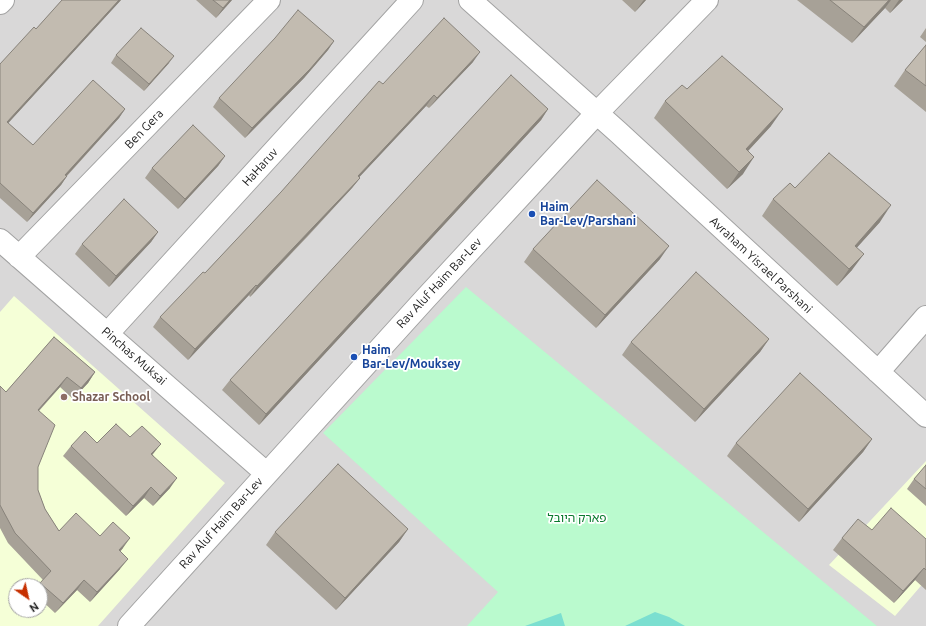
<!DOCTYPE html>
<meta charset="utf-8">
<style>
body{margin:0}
#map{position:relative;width:926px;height:626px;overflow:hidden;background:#edece0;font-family:Ubuntu,sans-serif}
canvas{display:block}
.north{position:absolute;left:8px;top:578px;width:40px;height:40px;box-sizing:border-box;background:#fff;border:1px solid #a4a4a4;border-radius:50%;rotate:146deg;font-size:11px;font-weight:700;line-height:16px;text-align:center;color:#1b1b1b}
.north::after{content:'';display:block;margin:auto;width:14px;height:18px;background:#c62f00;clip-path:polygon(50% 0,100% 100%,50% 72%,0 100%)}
</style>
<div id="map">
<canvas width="926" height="626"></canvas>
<div class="north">N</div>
</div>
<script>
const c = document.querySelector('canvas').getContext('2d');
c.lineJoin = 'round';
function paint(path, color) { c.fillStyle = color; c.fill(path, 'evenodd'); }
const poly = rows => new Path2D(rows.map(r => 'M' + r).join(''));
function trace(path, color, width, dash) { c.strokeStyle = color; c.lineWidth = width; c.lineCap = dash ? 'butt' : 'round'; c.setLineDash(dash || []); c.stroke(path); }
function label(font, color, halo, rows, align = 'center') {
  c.font = font + ' Ubuntu,"Noto Sans Hebrew",sans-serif'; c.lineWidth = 3.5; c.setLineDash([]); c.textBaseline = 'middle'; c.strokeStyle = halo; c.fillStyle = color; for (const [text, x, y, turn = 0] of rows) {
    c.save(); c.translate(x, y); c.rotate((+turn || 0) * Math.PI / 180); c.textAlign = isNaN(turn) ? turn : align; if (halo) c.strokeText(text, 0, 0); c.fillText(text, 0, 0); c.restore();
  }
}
paint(poly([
 [0,0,926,0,926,626,0,626],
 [16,586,40,586,40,610,16,610]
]), '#d9d8d8');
paint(poly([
 [14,296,225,483,98,626,0,626,0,312],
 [16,586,40,586,40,610,16,610],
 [926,461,926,580,895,616,829,565]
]), '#f5ffd7');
paint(poly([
 [466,287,877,626,467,626,498,592,323,433]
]), '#baface');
paint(poly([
 [655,612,669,617,685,626,625,626],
 [561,613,565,626,525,626]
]), '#7bdfd0');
const minor = poly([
 [470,0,618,132,926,416],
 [0,3,3,0],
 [0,240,266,473],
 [19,257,269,0],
 [108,333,412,0],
 [878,372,926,317],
 [129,626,425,299,596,114,707,0]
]);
trace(minor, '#a2a2a2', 24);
trace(minor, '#fff', 22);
paint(poly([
 [62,0,121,0,8,123,33,145,125,109,119,118,67,176,61,185,27,222,0,198,0,64,36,29],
 [196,0,232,0,216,18],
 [622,0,646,0,635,12],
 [797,0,903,0,890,13,885,8,852,43],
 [926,28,926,42,920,37],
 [334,41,328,50,304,78,245,138,213,107,219,98],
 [926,45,926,112,894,86,905,70],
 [116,55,169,63,144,91,111,63],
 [473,62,429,108,426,106,359,177,360,178,352,188,309,235,250,297,249,295,188,360,153,327,160,317,205,273,383,84],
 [687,89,771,126,748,151,743,174,727,189,654,118,665,101],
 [548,109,541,120,259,425,222,390,230,380],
 [225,156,218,166,178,209,145,178,152,168],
 [795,188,880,222,857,247,852,270,837,286,762,216,773,199],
 [158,232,151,242,109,287,75,254,82,244],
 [533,249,660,259,596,328,524,262],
 [54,337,95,372,88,383,73,399,60,387,39,411,38,467,38,490,45,509,59,531,100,536,123,548,120,552,120,569,90,602,77,590,55,613,40,599,40,586,38,586,43,580,8,543,0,528,0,386,6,392],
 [769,339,760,352,695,422,622,355,631,342],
 [130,437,153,455,170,488,153,506,144,498,126,516,63,456,71,446],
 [872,439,863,452,799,522,727,456,736,443],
 [926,465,926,506,907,489,914,479],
 [408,529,399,542,336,610,266,545,275,532],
 [872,530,926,539,926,590,915,580,894,603,833,550,842,538]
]), '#a7a197');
paint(poly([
 [119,0,121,0,1,131,7,122],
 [230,0,232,0,216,18,223,8],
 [644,0,646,0,635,12,643,1],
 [889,0,891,0,885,8,852,43,864,27],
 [899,0,903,0,890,13],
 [334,41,328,50,304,78,245,138,252,128],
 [480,52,473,62,429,108,437,98],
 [174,56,169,63,144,91,149,84],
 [434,95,426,106,351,186,358,176],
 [125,109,119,118,59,184,65,175],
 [548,109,541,120,259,425,266,414],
 [783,109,771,126,734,166,746,149],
 [225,156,218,166,178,209,185,199],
 [754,157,743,174,727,189,739,172],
 [67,176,61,185,27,222,33,213],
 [360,178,352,188,250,297,257,286],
 [891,205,880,222,844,262,855,246],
 [158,232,151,242,109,287,116,276],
 [669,246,660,259,596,328,605,315],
 [864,254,852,270,837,286,849,269],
 [256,285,249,295,188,360,195,349],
 [769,339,760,352,695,422,704,409],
 [95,372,88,383,73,399,81,388],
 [67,377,60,387,30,420,38,410],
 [872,439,863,452,799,522,808,509],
 [161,444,153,454,144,464,151,454],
 [177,478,170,488,153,506,160,496],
 [151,487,144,498,126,516,133,506],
 [408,529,399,542,336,610,345,598],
 [130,538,123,548,111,561,119,550],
 [128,559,120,569,90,602,97,592],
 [924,568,915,580,894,603,903,591],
 [84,580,77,590,55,613,63,603]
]), '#88837b');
const building = poly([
 [62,0,119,0,7,122,33,145,93,80,125,109,65,175,67,176,33,213,0,183,0,64,34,27,36,29,62,0],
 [213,0,230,0,223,8,213,0],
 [830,0,889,0,864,27,830,0],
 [298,10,334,41,310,69,252,128,219,98,275,38,298,10],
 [444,18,480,52,437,98,434,95,358,176,360,178,316,224,257,286,256,285,195,349,160,317,203,272,205,273,281,192,379,81,383,84,444,18],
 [141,28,174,56,149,84,116,55,141,28],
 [926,45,926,86,905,70,926,45],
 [722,56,783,109,746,149,754,157,739,172,665,101,682,85,687,89,722,56],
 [511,75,548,109,266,414,230,380,511,75],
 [193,125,225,156,185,199,152,168,193,125],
 [829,153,891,205,855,246,864,254,849,269,773,199,790,183,795,188,829,153],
 [597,180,669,246,605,315,533,249,597,180],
 [124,199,158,232,116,276,82,244,124,199],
 [696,272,769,339,704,409,631,342,696,272],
 [54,337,95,372,81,388,67,377,38,410,55,425,38,467,38,490,45,509,59,531,76,513,100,536,113,522,130,538,119,550,128,559,97,592,84,580,63,603,40,583,51,571,15,533,0,505,0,386,6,392,54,337],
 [800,373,872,439,808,509,736,443,800,373],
 [116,424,130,437,142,426,161,444,151,454,177,478,160,496,151,487,133,506,71,446,85,431,97,443,116,424],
 [338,464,408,529,345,598,275,532,338,464],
 [926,465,926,489,914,479,926,465],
 [891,508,926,539,926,570,924,568,903,591,842,538,858,519,872,530,891,508]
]);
paint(building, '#c2bbb0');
trace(building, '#88837b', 1);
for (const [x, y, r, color] of [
 [532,214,4,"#1a4fb4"],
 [354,357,4,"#1a4fb4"],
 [64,397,4,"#8d6e63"]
]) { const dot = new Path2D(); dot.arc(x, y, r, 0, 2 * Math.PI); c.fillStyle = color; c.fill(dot); trace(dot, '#fff', 1.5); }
label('12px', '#1b1b1b', '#fff', [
 ["Ben Gera",144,129,-46],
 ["HaHaruv",260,167,-48],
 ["Avraham Yisrael Parshani",761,265,43],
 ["Rav Aluf Haim Bar-Lev",439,283,-47],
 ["Pinchas Muksai",134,356,41],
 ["Rav Aluf Haim Bar-Lev",221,523,-48]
]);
label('bold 12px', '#164399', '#fff', [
 ["Haim",540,207],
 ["Bar-Lev/Parshani",540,221],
 ["Haim",362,350],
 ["Bar-Lev/Mouksey",362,364]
], 'left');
label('bold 12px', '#785e54', '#fff', [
 ["Shazar School",72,397]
], 'left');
label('12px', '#09792d', '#fff', [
 ["פארק היובל",577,518]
]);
</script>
